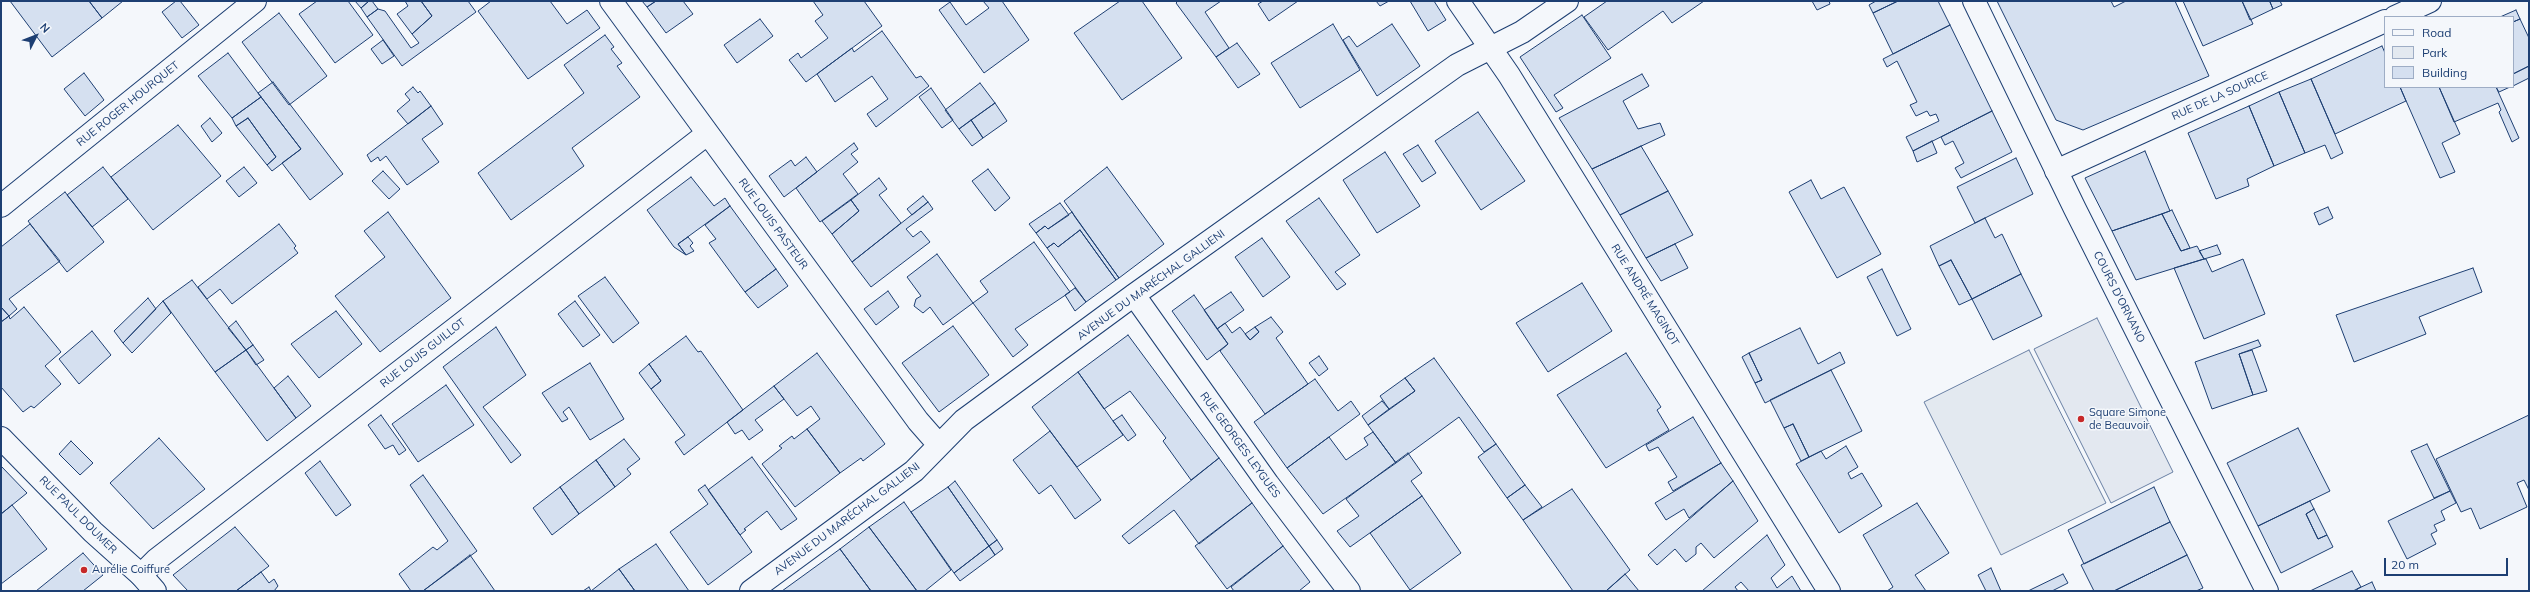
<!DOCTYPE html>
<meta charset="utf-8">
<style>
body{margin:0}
#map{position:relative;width:2530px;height:592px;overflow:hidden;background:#f4f7fb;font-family:Mulish,sans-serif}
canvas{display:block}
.frame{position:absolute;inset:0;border:2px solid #1d3f73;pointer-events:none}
.legend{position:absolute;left:2384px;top:16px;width:130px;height:72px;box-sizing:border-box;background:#f4f7fb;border:1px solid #9eadc5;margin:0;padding:5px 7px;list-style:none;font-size:12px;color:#1d3f73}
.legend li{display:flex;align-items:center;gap:8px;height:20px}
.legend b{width:20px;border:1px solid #9eadc5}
.north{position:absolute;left:16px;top:16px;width:40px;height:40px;-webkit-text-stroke:3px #f4f7fb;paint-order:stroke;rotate:48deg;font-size:11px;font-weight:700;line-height:16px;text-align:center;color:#1d3f73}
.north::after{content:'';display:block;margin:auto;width:14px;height:18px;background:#1d3f73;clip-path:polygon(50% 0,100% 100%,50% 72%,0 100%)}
.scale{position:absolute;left:2384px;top:558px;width:124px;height:18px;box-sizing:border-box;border:2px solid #1d3f73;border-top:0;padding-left:5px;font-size:12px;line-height:14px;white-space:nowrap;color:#1d3f73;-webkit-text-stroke:3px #f4f7fb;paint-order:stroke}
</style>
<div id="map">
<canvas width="2530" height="592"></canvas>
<div class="frame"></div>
<ul class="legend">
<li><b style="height:5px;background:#f4f7fb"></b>Road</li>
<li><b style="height:11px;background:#e3e9f0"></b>Park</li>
<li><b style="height:11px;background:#d5e0f0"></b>Building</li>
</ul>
<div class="north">N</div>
<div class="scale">20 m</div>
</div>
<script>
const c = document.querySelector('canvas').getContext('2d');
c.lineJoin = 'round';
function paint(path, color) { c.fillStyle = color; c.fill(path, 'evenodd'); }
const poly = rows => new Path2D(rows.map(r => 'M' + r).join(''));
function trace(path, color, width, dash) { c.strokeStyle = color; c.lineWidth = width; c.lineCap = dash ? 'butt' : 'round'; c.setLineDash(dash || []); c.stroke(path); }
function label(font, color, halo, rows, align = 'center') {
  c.font = font + ' Mulish,sans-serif'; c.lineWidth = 3; c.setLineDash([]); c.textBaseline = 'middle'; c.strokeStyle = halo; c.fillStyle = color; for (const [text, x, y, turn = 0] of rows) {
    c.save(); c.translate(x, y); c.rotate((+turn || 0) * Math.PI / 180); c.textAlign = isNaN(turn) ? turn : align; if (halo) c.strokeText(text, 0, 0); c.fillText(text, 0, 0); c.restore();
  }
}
const green = poly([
 [2029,350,2106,503,2001,555,1924,402,2029,350]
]);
paint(green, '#e3e9f0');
trace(green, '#687fa3', 1);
const parking = poly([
 [2097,318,2173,472,2111,503,2034,349,2097,318]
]);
paint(parking, '#e3e8f0');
trace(parking, '#687fa3', 1);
const building = poly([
 [10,1,89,1,102,18,52,57,10,1],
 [89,1,123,1,102,18,89,1],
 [176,1,180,1,199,25,182,38,162,12,176,1],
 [317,1,348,1,373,35,335,63,299,14,317,1],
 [355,1,369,1,361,8,355,1],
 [369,1,372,1,378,9,367,17,361,8,369,1],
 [405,1,421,1,432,16,412,34,397,14,408,6,405,1],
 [421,1,468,1,476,12,402,66,367,17,378,9,385,11,411,48,419,43,412,34,432,16,421,1],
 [491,1,550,1,567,24,587,10,600,28,528,79,478,11,491,1],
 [642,1,656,1,647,7,642,1],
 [656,1,683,1,693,14,666,33,647,7,656,1],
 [813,1,864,1,882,26,806,82,789,60,798,53,801,58,828,38,815,21,823,15,813,1],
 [983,1,1002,1,1029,40,984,73,939,10,950,2,966,25,989,8,983,1],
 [1120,1,1142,1,1182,58,1122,100,1074,33,1120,1],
 [1178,1,1221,1,1205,12,1229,48,1216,57,1176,3,1178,1],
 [1263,1,1298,1,1269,21,1258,4,1263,1],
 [1376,1,1389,1,1380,6,1376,1],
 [1410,1,1434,1,1446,20,1428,31,1410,1],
 [1607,1,1704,1,1672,23,1663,11,1608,50,1584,17,1607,1],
 [1812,1,1829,1,1830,4,1817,10,1812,1],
 [1876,1,1898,1,1873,13,1869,5,1876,1],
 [1898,1,1938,1,1950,25,1893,54,1873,13,1898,1],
 [1997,1,2111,1,2114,7,2126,1,2175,1,2209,76,2083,130,2056,120,1997,1],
 [2183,1,2242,1,2253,24,2203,46,2183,1],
 [2242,1,2273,1,2270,2,2273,9,2250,20,2242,1],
 [2273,1,2280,1,2282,5,2273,9,2270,2,2273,1],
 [2516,10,2520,19,2513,22,2513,17,2500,17,2516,10],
 [279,13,327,76,289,105,242,42,279,13],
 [1582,15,1611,58,1554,95,1563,108,1556,112,1520,57,1582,15],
 [760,19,773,36,737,63,724,45,760,19],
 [2520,19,2529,38,2529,66,2513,74,2513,22,2520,19],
 [1333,24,1360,70,1300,108,1271,63,1333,24],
 [1392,24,1420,66,1377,96,1343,40,1349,36,1357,47,1392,24],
 [1950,25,1992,111,1913,151,1906,137,1939,121,1936,114,1930,116,1927,111,1916,116,1910,105,1917,102,1897,61,1887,67,1883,59,1950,25],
 [882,31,916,78,921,76,929,86,876,127,867,114,888,99,872,76,835,102,817,74,852,48,854,52,882,31],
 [605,35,614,47,611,49,622,63,617,66,640,97,572,148,584,166,511,220,478,173,584,93,564,65,605,35],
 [383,40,394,56,382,64,371,49,383,40],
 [1237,43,1260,74,1238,88,1216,57,1237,43],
 [2382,46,2385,53,2385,87,2400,87,2406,101,2335,134,2311,79,2382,46],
 [228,53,261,97,232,118,198,76,228,53],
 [2529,66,2529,78,2513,86,2513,74,2529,66],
 [84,73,104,100,85,116,64,89,84,73],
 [1642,74,1649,86,1623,101,1638,129,1660,123,1665,135,1592,169,1559,118,1642,74],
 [2311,79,2343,153,2331,159,2325,145,2305,153,2279,92,2311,79],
 [273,82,343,174,310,200,282,163,301,149,258,93,273,82],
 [980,83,995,103,959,129,945,110,980,83],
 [413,87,418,93,420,91,431,106,408,124,397,111,410,100,405,94,413,87],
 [2400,87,2439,87,2460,134,2442,143,2455,172,2440,178,2400,87],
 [2439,87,2496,87,2519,138,2512,142,2499,112,2501,110,2498,103,2454,122,2439,87],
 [2496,87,2510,87,2499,92,2496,87],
 [931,88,953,120,942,128,919,97,931,88],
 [2279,92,2305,153,2274,166,2249,106,2279,92],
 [261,97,301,149,272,171,267,165,276,157,248,118,236,126,232,118,261,97],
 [995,103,1007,121,983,138,971,120,995,103],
 [431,106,443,124,422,139,439,162,407,185,386,156,380,161,378,157,371,162,367,155,431,106],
 [2249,106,2274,166,2247,179,2249,186,2216,199,2188,133,2249,106],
 [1992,111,2012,152,1961,178,1955,168,1964,163,1953,141,1945,145,1941,137,1992,111],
 [1478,112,1525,181,1481,210,1435,141,1478,112],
 [210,118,222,133,212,142,201,126,210,118],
 [248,118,276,157,267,165,236,126,248,118],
 [971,120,983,138,972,146,959,129,971,120],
 [178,125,221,176,153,230,111,177,178,125],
 [1932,141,1937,153,1917,162,1913,151,1932,141],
 [854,143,858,149,851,154,858,162,843,174,858,194,820,222,796,188,854,143],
 [1418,145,1436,173,1422,182,1403,154,1418,145],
 [1641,146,1668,191,1620,215,1592,169,1641,146],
 [2145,151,2170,211,2112,231,2085,178,2145,151],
 [1385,152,1420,206,1377,233,1343,180,1385,152],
 [806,157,817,172,784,197,769,176,791,160,795,166,806,157],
 [2016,158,2033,194,1975,223,1957,187,2016,158],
 [103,167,128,199,92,227,67,195,103,167],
 [244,167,257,183,239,197,226,181,244,167],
 [1107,167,1164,244,1119,278,1064,201,1107,167],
 [988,169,1010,198,995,211,972,181,988,169],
 [383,171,400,189,389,199,372,181,383,171],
 [691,177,714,206,725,198,730,206,678,244,686,255,674,247,647,210,691,177],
 [879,178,887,189,879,195,901,223,852,262,832,234,859,211,851,200,879,178],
 [1811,180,1821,199,1844,187,1881,254,1837,278,1789,192,1811,180],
 [1668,191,1693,235,1646,258,1620,215,1668,191],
 [65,192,104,242,67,272,28,221,65,192],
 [923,196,928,202,912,215,907,209,923,196],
 [1319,198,1360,255,1335,272,1346,284,1337,290,1286,221,1319,198],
 [851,200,859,211,832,234,822,221,851,200],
 [928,202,933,209,906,229,913,237,921,231,930,242,871,287,852,262,928,202],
 [1060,203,1069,215,1048,229,1045,226,1036,233,1029,224,1060,203],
 [730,206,776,269,745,292,709,243,716,239,705,225,730,206],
 [2328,207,2333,218,2319,225,2314,213,2328,207],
 [2172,210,2190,248,2181,251,2162,214,2172,210],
 [388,212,451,298,380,352,335,296,385,257,364,231,388,212],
 [1072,212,1075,217,1119,278,1116,280,1080,230,1058,247,1054,243,1047,248,1036,233,1045,226,1048,229,1072,212],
 [2162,214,2181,251,2197,246,2204,259,2136,280,2112,231,2162,214],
 [1985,218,1995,238,2002,234,2021,274,1972,299,1951,260,1939,266,1930,246,1985,218],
 [30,224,60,261,9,299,17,309,9,316,1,307,1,247,30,224],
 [279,224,296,246,294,248,298,253,232,304,220,289,207,299,198,287,279,224],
 [1080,230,1116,280,1086,302,1047,248,1054,243,1058,247,1080,230],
 [688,237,693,243,690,246,694,251,686,255,678,244,688,237],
 [1262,238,1290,277,1263,297,1235,257,1262,238],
 [1034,242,1070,292,1015,329,1028,345,1013,357,973,303,988,292,980,281,1034,242],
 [1675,244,1688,268,1661,281,1646,258,1675,244],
 [2217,245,2221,254,2204,259,2199,251,2217,245],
 [937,254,973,303,943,325,930,307,923,313,914,306,916,299,921,296,907,277,937,254],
 [2204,259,2206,259,2212,272,2243,259,2265,314,2204,339,2174,268,2204,259],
 [1951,260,1972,299,1959,305,1939,266,1951,260],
 [2473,268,2482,292,2419,317,2426,334,2354,362,2336,315,2473,268],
 [776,269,788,286,758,308,745,292,776,269],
 [1882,269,1911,329,1897,336,1867,277,1882,269],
 [2021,274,2042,316,1993,340,1972,299,2021,274],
 [605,277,639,323,613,343,578,296,605,277],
 [192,280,246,350,215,372,163,301,192,280],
 [1582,283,1612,331,1548,372,1516,323,1582,283],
 [1075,288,1086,302,1075,311,1065,295,1075,288],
 [888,291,899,307,876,325,864,309,888,291],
 [1231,292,1244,310,1217,329,1204,310,1231,292],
 [1194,295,1228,344,1207,360,1172,311,1194,295],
 [148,298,156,309,123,343,114,331,148,298],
 [163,301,171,313,132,353,123,343,163,301],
 [575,301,600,335,583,347,558,314,575,301],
 [1,307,9,316,1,322,1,307],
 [24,307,61,352,45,366,61,384,34,408,31,406,23,412,1,387,1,322,9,316,10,319,24,307],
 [336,311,362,344,319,378,291,344,336,311],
 [1271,317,1283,332,1276,338,1308,384,1265,414,1220,351,1228,344,1217,329,1225,323,1232,333,1240,327,1250,340,1259,332,1255,327,1271,317],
 [236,321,253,345,246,350,228,328,236,321],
 [953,326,989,375,939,412,902,363,953,326],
 [496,327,526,375,483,407,521,455,511,463,443,367,496,327],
 [1255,327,1259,332,1250,340,1245,334,1255,327],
 [1800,328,1818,364,1840,352,1845,363,1765,403,1755,383,1762,380,1749,353,1800,328],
 [92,331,111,355,79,384,59,359,92,331],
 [1128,335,1219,458,1191,480,1163,441,1166,438,1130,391,1104,409,1078,372,1128,335],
 [686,336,698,352,701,351,743,410,684,455,675,442,685,435,651,389,661,381,649,364,686,336],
 [2258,340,2261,346,2239,354,2253,395,2212,409,2195,362,2258,340],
 [253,345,264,360,256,365,246,350,253,345],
 [246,350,296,418,267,441,215,372,246,350],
 [2252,350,2267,391,2253,395,2239,354,2252,350],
 [817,353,885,444,863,461,861,458,840,473,807,429,820,419,811,406,797,416,774,386,817,353],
 [1626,353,1661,407,1657,410,1669,430,1606,468,1557,395,1626,353],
 [1749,353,1762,380,1755,383,1742,357,1749,353],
 [1319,356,1328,369,1319,376,1309,363,1319,356],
 [1434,358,1496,444,1484,452,1459,417,1396,463,1368,425,1415,391,1405,378,1434,358],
 [590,363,624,419,590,440,569,407,563,412,568,419,562,422,542,393,590,363],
 [649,364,661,381,651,389,639,373,649,364],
 [1831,370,1862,431,1809,457,1793,424,1784,428,1770,400,1831,370],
 [1078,372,1123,435,1077,467,1032,407,1078,372],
 [288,376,311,406,296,418,274,388,288,376],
 [1405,378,1415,391,1389,409,1380,396,1405,378],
 [1315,379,1338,411,1351,401,1360,414,1287,468,1254,422,1315,379],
 [446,385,474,425,418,462,392,424,446,385],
 [774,386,784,399,755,420,763,430,749,440,742,430,735,434,727,422,774,386],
 [1382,401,1389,409,1368,425,1362,416,1382,401],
 [381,415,406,450,399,455,393,445,385,449,368,425,381,415],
 [1122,415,1136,435,1128,441,1113,421,1122,415],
 [2529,415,2529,490,2524,480,2517,483,2527,507,2480,529,2471,508,2461,512,2436,459,2529,415],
 [1693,417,1721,463,1673,491,1668,482,1677,477,1658,447,1649,451,1646,445,1693,417],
 [1793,424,1809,457,1801,461,1784,428,1793,424],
 [2298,428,2330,491,2258,526,2227,463,2298,428],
 [807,429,840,473,795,507,762,464,782,448,779,446,792,436,794,439,807,429],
 [1050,431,1101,500,1075,519,1051,485,1039,494,1013,460,1050,431],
 [1373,432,1396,463,1323,514,1287,468,1329,437,1346,460,1368,445,1364,438,1373,432],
 [159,438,205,489,153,529,110,483,159,438],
 [624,439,640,459,627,469,631,474,615,487,596,460,624,439],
 [71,441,93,463,80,475,59,454,71,441],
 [1496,444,1525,485,1507,498,1478,457,1496,444],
 [2427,444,2450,491,2434,498,2411,451,2427,444],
 [1846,446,1858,467,1848,473,1851,479,1862,473,1882,506,1839,533,1796,464,1821,451,1826,459,1846,446],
 [1408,453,1422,473,1411,481,1422,496,1350,547,1337,531,1359,516,1346,499,1408,453],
 [752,457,797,519,781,530,767,511,744,529,746,530,740,535,708,490,752,457],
 [1219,458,1252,503,1199,544,1174,510,1129,544,1122,536,1219,458],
 [596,460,615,487,579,514,560,487,596,460],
 [320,461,351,505,336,516,305,473,320,461],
 [1721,463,1733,481,1689,518,1684,509,1666,520,1655,503,1721,463],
 [1,466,27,493,1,514,1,466],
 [423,475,477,551,423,591,411,591,399,574,433,547,437,550,448,541,410,485,423,475],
 [955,481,997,540,989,546,948,487,955,481],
 [1733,481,1758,521,1714,558,1701,543,1696,547,1696,554,1686,562,1675,549,1657,565,1648,555,1733,481],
 [705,485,752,552,708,585,670,532,708,504,698,490,705,485],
 [1525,485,1542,507,1523,520,1507,498,1525,485],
 [560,487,579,514,552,535,533,508,560,487],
 [948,487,989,546,954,573,911,512,948,487],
 [2154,487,2170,522,2084,564,2068,530,2154,487],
 [1572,489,1630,570,1606,591,1573,591,1523,520,1572,489],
 [2450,491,2456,503,2441,511,2445,520,2434,525,2437,531,2431,534,2436,544,2407,559,2388,521,2450,491],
 [1422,496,1461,553,1410,590,1370,533,1422,496],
 [2310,501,2314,509,2306,514,2318,539,2327,535,2333,547,2281,573,2258,526,2310,501],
 [904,502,951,570,925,591,917,591,869,527,904,502],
 [1252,503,1283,546,1227,589,1195,546,1252,503],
 [1917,503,1949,553,1915,575,1926,591,1887,591,1893,587,1863,535,1917,503],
 [12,505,47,549,1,584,1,514,12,505],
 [2314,509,2327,535,2318,539,2306,514,2314,509],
 [2170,522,2187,555,2114,591,2094,591,2081,565,2170,522],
 [235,527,269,566,236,591,188,591,173,575,235,527],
 [869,527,917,591,871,591,840,549,869,527],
 [1767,535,1785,565,1771,578,1777,588,1792,576,1801,591,1749,591,1741,582,1735,587,1738,591,1702,591,1767,535],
 [997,540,1003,549,995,555,989,546,997,540],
 [656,544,689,591,635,591,619,569,656,544],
 [989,546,995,555,960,581,954,573,989,546],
 [1283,546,1310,582,1299,591,1234,591,1231,587,1283,546],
 [840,549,871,591,782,591,840,549],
 [83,553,103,575,83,591,36,591,83,553],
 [470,555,495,591,423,591,470,555],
 [2187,555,2203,588,2196,591,2114,591,2187,555],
 [1991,568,2001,591,1986,591,1978,575,1991,568],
 [619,569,635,591,591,591,619,569],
 [2352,571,2361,587,2353,591,2310,591,2352,571],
 [261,572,269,583,274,579,278,586,274,591,236,591,261,572],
 [1625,574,1639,591,1606,591,1625,574],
 [2063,574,2068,583,2052,591,2028,591,2063,574],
 [2372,582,2376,591,2357,591,2357,589,2372,582],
 [589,587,591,591,583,591,589,587]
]);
paint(building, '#d5e0f0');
trace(building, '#1d3f73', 1);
const street = poly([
 [611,1,918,421,939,445],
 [1458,1,1509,75,1829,591],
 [2395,17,2430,1],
 [2056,171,2385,21],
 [1,206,255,1],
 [1134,295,1268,484,1349,591],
 [141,575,156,560,707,134],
 [751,591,914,471,964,420,1134,295,1457,65,1522,32,1567,1]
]);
const secondary = poly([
 [1974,1,2075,209,2267,591],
 [1,438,93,532,141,575,155,591]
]);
trace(street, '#1d3f73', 24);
trace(secondary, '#1d3f73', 24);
trace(street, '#f4f7fb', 22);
trace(secondary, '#f4f7fb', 22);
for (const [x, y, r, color] of [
 [2081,419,4,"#c62828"],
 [84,570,4,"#c62828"]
]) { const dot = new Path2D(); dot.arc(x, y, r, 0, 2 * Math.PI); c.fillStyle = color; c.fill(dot); trace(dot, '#f4f7fb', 1.5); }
label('11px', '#1d3f73', '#f4f7fb', [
 ["RUE DE LA SOURCE",2220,96,-24],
 ["RUE ROGER HOURQUET",128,104,-39],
 ["RUE LOUIS PASTEUR",773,224,54],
 ["AVENUE DU MARÉCHAL GALLIENI",1151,285,-36],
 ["RUE ANDRÉ MAGINOT",1645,295,58],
 ["COURS D'ORNANO",2119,297,63],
 ["RUE LOUIS GUILLOT",423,353,-38],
 ["RUE GEORGES LEYGUES",1240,445,54],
 ["RUE PAUL DOUMER",78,515,45],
 ["AVENUE DU MARÉCHAL GALLIENI",847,519,-37]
]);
label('11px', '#1d3f73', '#f4f7fb', [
 ["Square Simone",2089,413],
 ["de Beauvoir",2089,426],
 ["Aurélie Coiffure",92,570]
], 'left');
</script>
